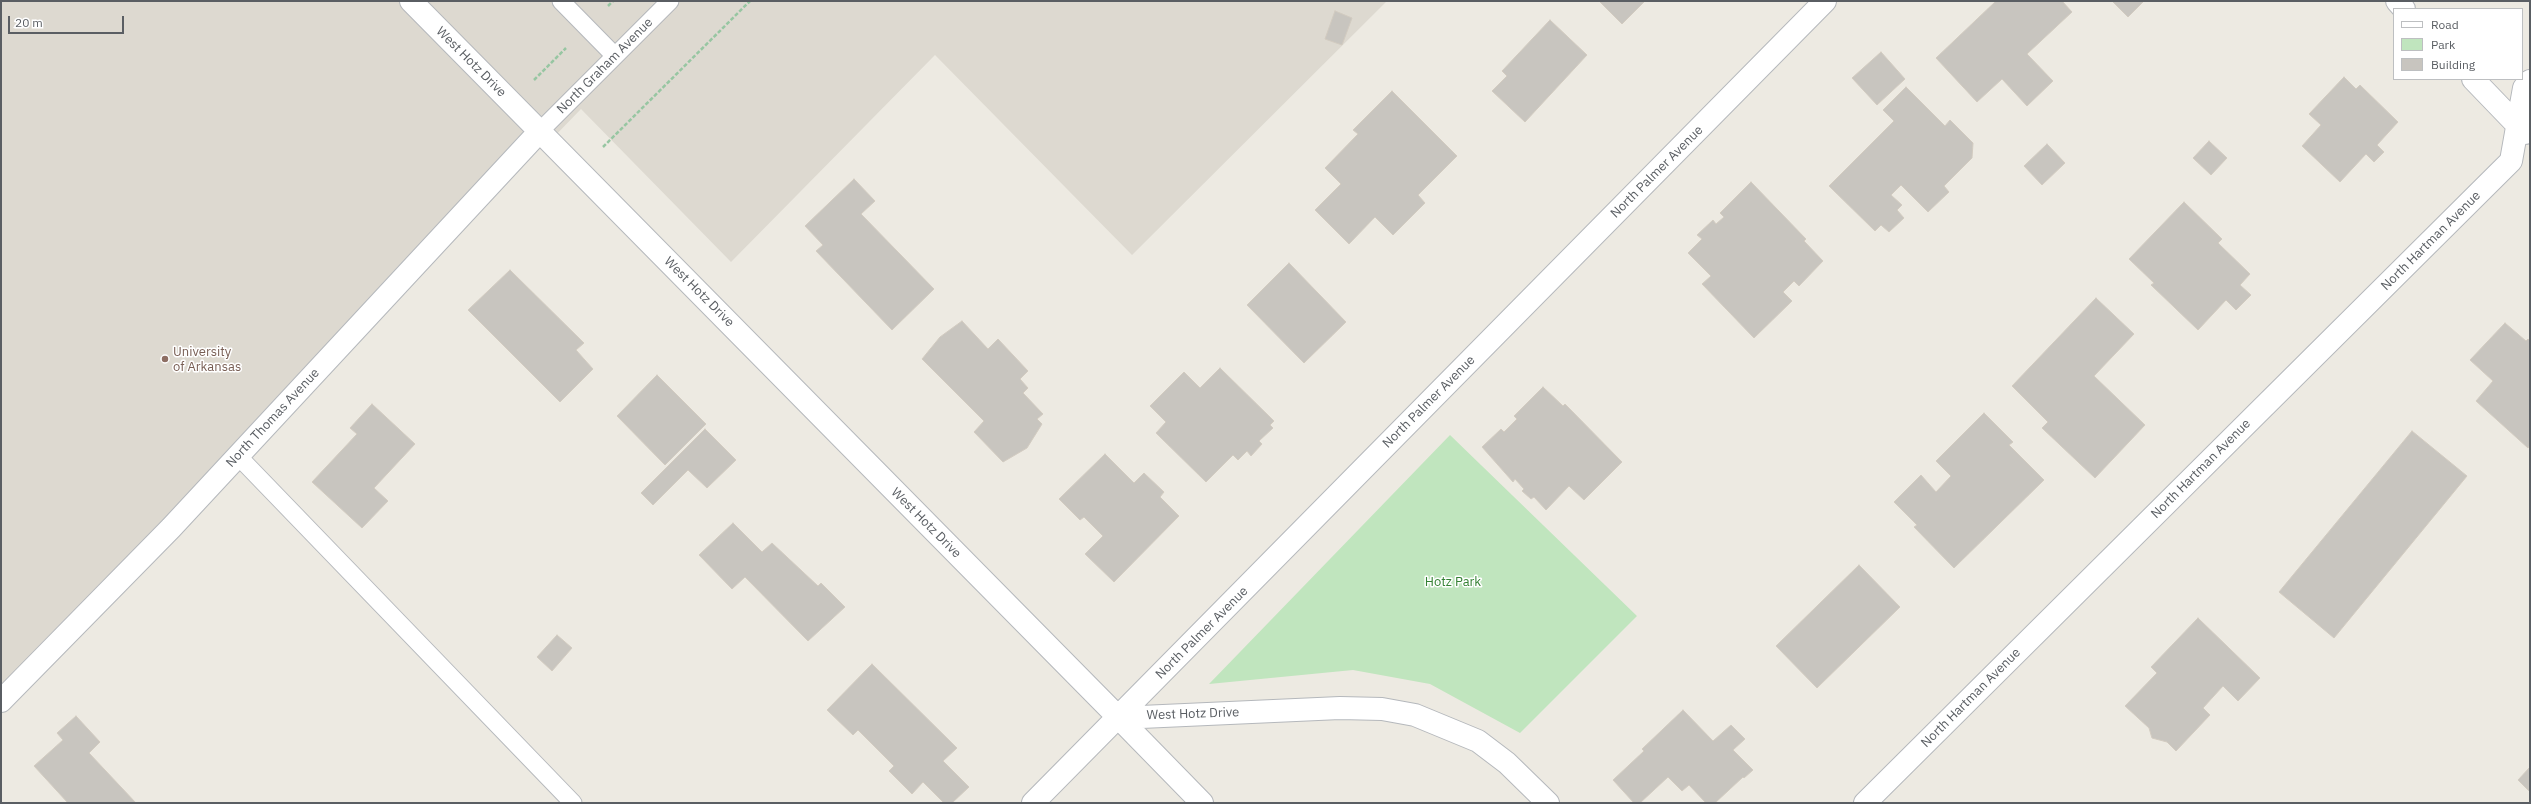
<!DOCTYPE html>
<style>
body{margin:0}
#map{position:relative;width:2531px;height:804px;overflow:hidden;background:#edeae2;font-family:"IBM Plex Sans",sans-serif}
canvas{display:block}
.frame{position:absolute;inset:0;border:2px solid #5a5e63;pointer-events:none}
.legend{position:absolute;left:2393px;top:8px;width:130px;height:72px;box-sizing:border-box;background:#fff;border:1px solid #bdbfc1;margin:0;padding:5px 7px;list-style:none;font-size:12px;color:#5a5e63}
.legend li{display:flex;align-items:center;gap:8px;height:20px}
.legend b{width:20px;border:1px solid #bdbfc1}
.scale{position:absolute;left:8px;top:16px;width:116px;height:18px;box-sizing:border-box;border:2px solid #5a5e63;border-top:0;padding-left:5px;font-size:12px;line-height:14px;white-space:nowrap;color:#5a5e63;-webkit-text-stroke:3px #fff;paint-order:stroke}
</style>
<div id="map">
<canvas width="2531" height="804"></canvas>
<div class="frame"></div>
<ul class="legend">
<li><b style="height:5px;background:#fff"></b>Road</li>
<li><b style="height:11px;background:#c0e5be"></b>Park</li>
<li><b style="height:11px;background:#c8c5bf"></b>Building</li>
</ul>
<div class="scale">20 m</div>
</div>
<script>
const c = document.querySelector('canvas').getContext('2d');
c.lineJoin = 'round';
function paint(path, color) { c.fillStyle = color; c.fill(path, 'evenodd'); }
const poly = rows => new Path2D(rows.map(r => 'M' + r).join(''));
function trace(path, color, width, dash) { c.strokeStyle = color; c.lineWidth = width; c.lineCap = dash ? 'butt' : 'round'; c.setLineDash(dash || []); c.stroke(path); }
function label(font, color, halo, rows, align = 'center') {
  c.font = font + ' "IBM Plex Sans",sans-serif'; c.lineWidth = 3; c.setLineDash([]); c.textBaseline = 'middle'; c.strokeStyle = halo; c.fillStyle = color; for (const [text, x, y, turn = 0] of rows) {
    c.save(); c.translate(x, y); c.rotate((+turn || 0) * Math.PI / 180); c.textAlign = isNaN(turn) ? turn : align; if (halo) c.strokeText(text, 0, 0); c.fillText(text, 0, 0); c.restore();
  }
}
paint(poly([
 [1,1,1387,1,1132,255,935,55,731,262,581,109,549,142,540,131,1,701]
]), '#ddd9d0');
paint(poly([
 [1450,435,1637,616,1520,733,1430,684,1353,670,1209,684]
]), '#c0e5be');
const building = poly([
 [1599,1,1645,1,1622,24,1599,1],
 [1996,1,2062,1,2072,12,2027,54,2053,81,2027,106,2002,79,1977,102,1936,58,1996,1],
 [2112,1,2144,1,2128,17,2112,1],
 [1335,11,1352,18,1342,45,1325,39,1335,11],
 [1550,20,1587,55,1525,122,1492,91,1507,76,1502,71,1550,20],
 [1881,52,1905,79,1877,105,1852,78,1881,52],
 [2344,77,2356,89,2360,85,2398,122,2377,145,2384,152,2374,162,2366,154,2340,182,2302,146,2321,125,2309,114,2344,77],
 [1906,87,1945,126,1950,120,1973,143,1972,158,1944,186,1949,192,1928,212,1901,185,1891,195,1902,205,1897,210,1904,218,1889,232,1881,225,1875,231,1829,186,1894,121,1883,110,1906,87],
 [1392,91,1457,156,1418,195,1425,203,1393,235,1375,217,1349,244,1315,210,1341,184,1325,168,1358,134,1353,130,1392,91],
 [2209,141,2227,158,2211,175,2193,158,2209,141],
 [2047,144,2065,163,2042,185,2024,166,2047,144],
 [854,179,875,201,861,214,934,289,892,330,816,251,823,245,805,226,854,179],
 [1751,182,1806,239,1804,241,1823,261,1799,286,1794,281,1783,292,1792,301,1754,338,1702,284,1711,276,1688,253,1702,239,1697,235,1713,220,1716,224,1724,217,1720,213,1751,182],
 [2184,202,2222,239,2218,243,2250,274,2240,285,2251,295,2236,310,2226,300,2198,330,2151,285,2154,283,2129,259,2184,202],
 [1289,263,1346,322,1304,363,1247,305,1289,263],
 [510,270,584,343,576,350,593,369,560,402,468,310,510,270],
 [2096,298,2134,334,2094,376,2145,425,2095,478,2042,428,2048,422,2012,386,2096,298],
 [962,321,988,349,998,339,1028,371,1020,379,1028,388,1023,393,1043,414,1037,419,1042,424,1027,448,1003,462,974,432,984,421,922,359,940,337,962,321],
 [2505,323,2526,341,2528,339,2530,341,2530,445,2528,448,2476,401,2493,381,2470,360,2505,323],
 [1220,368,1274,421,1270,425,1273,428,1259,441,1262,444,1251,456,1247,451,1238,460,1233,455,1206,482,1156,433,1166,422,1150,406,1184,372,1200,388,1220,368],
 [657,375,706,424,665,465,617,416,657,375],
 [1543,387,1563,406,1565,404,1622,462,1584,500,1569,486,1546,510,1534,497,1531,499,1522,491,1524,489,1515,479,1513,482,1482,447,1501,429,1504,432,1517,419,1514,416,1543,387],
 [372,404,415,444,374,488,388,501,362,528,312,482,357,434,350,428,372,404],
 [1984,413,2013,442,2009,445,2044,480,1954,568,1914,527,1917,525,1894,502,1921,475,1936,492,1951,476,1936,461,1984,413],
 [705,429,736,460,707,488,688,470,653,505,641,493,705,429],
 [2412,431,2467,476,2334,638,2279,592,2412,431],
 [1105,454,1134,483,1144,473,1164,492,1160,497,1179,516,1114,582,1085,554,1103,536,1084,517,1080,520,1059,499,1105,454],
 [733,523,762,552,772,543,818,586,821,583,845,607,808,641,745,577,732,589,699,555,733,523],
 [1859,565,1900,607,1817,688,1776,646,1859,565],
 [2198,618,2260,678,2238,701,2223,686,2203,708,2210,715,2176,751,2167,742,2152,738,2149,728,2125,706,2157,673,2151,667,2198,618],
 [557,635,572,648,552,671,537,657,557,635],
 [872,664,957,748,943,761,969,787,952,803,944,803,923,782,912,794,889,771,894,766,858,730,853,735,827,710,872,664],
 [1683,710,1713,741,1731,725,1745,739,1733,750,1753,770,1744,778,1743,777,1715,803,1706,803,1689,785,1682,791,1668,777,1640,803,1634,803,1613,780,1644,751,1642,749,1683,710],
 [76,716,100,742,89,753,136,803,68,803,34,766,63,740,57,733,76,716],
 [2530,767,2530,792,2518,780,2530,767]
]);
paint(building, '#c8c5bf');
trace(building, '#d2cbc0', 1);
const lane = poly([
 [561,1,615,56],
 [540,131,670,1],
 [238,456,573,803]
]);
const street = poly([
 [411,1,1119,718,1340,708,1382,709,1415,715,1478,741,1507,763,1548,803],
 [2397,1,2404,9],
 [2473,79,2525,133],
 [1,701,171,528,540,131],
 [1119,718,1202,803],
 [1033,803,1825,1],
 [1865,803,2511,161,2524,88,2530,81]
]);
trace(lane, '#b5b8bc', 19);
trace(street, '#b5b8bc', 24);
trace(poly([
 [608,6,613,1],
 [534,80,566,48],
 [603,147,750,1]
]), '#97c6a2', 2.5, [4, 2]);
trace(lane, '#fff', 17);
trace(street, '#fff', 22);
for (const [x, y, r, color] of [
 [165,359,4,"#8d6e63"]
]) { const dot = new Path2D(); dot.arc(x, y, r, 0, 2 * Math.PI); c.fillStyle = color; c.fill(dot); trace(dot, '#fff', 1.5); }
label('13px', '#5a5e63', '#fff', [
 ["West Hotz Drive",471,62,45],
 ["North Graham Avenue",605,66,-45],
 ["North Palmer Avenue",1657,172,-45],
 ["North Hartman Avenue",2431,241,-45],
 ["West Hotz Drive",699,292,45],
 ["North Palmer Avenue",1429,402,-45],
 ["North Thomas Avenue",273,418,-47],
 ["North Hartman Avenue",2201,469,-45],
 ["West Hotz Drive",926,523,45],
 ["North Palmer Avenue",1202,633,-45],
 ["North Hartman Avenue",1971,698,-45],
 ["West Hotz Drive",1193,714,-2]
]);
label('13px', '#785e54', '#fff', [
 ["University",173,352],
 ["of Arkansas",173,367]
], 'left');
label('13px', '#348133', '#fff', [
 ["Hotz Park",1453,582]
]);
</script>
